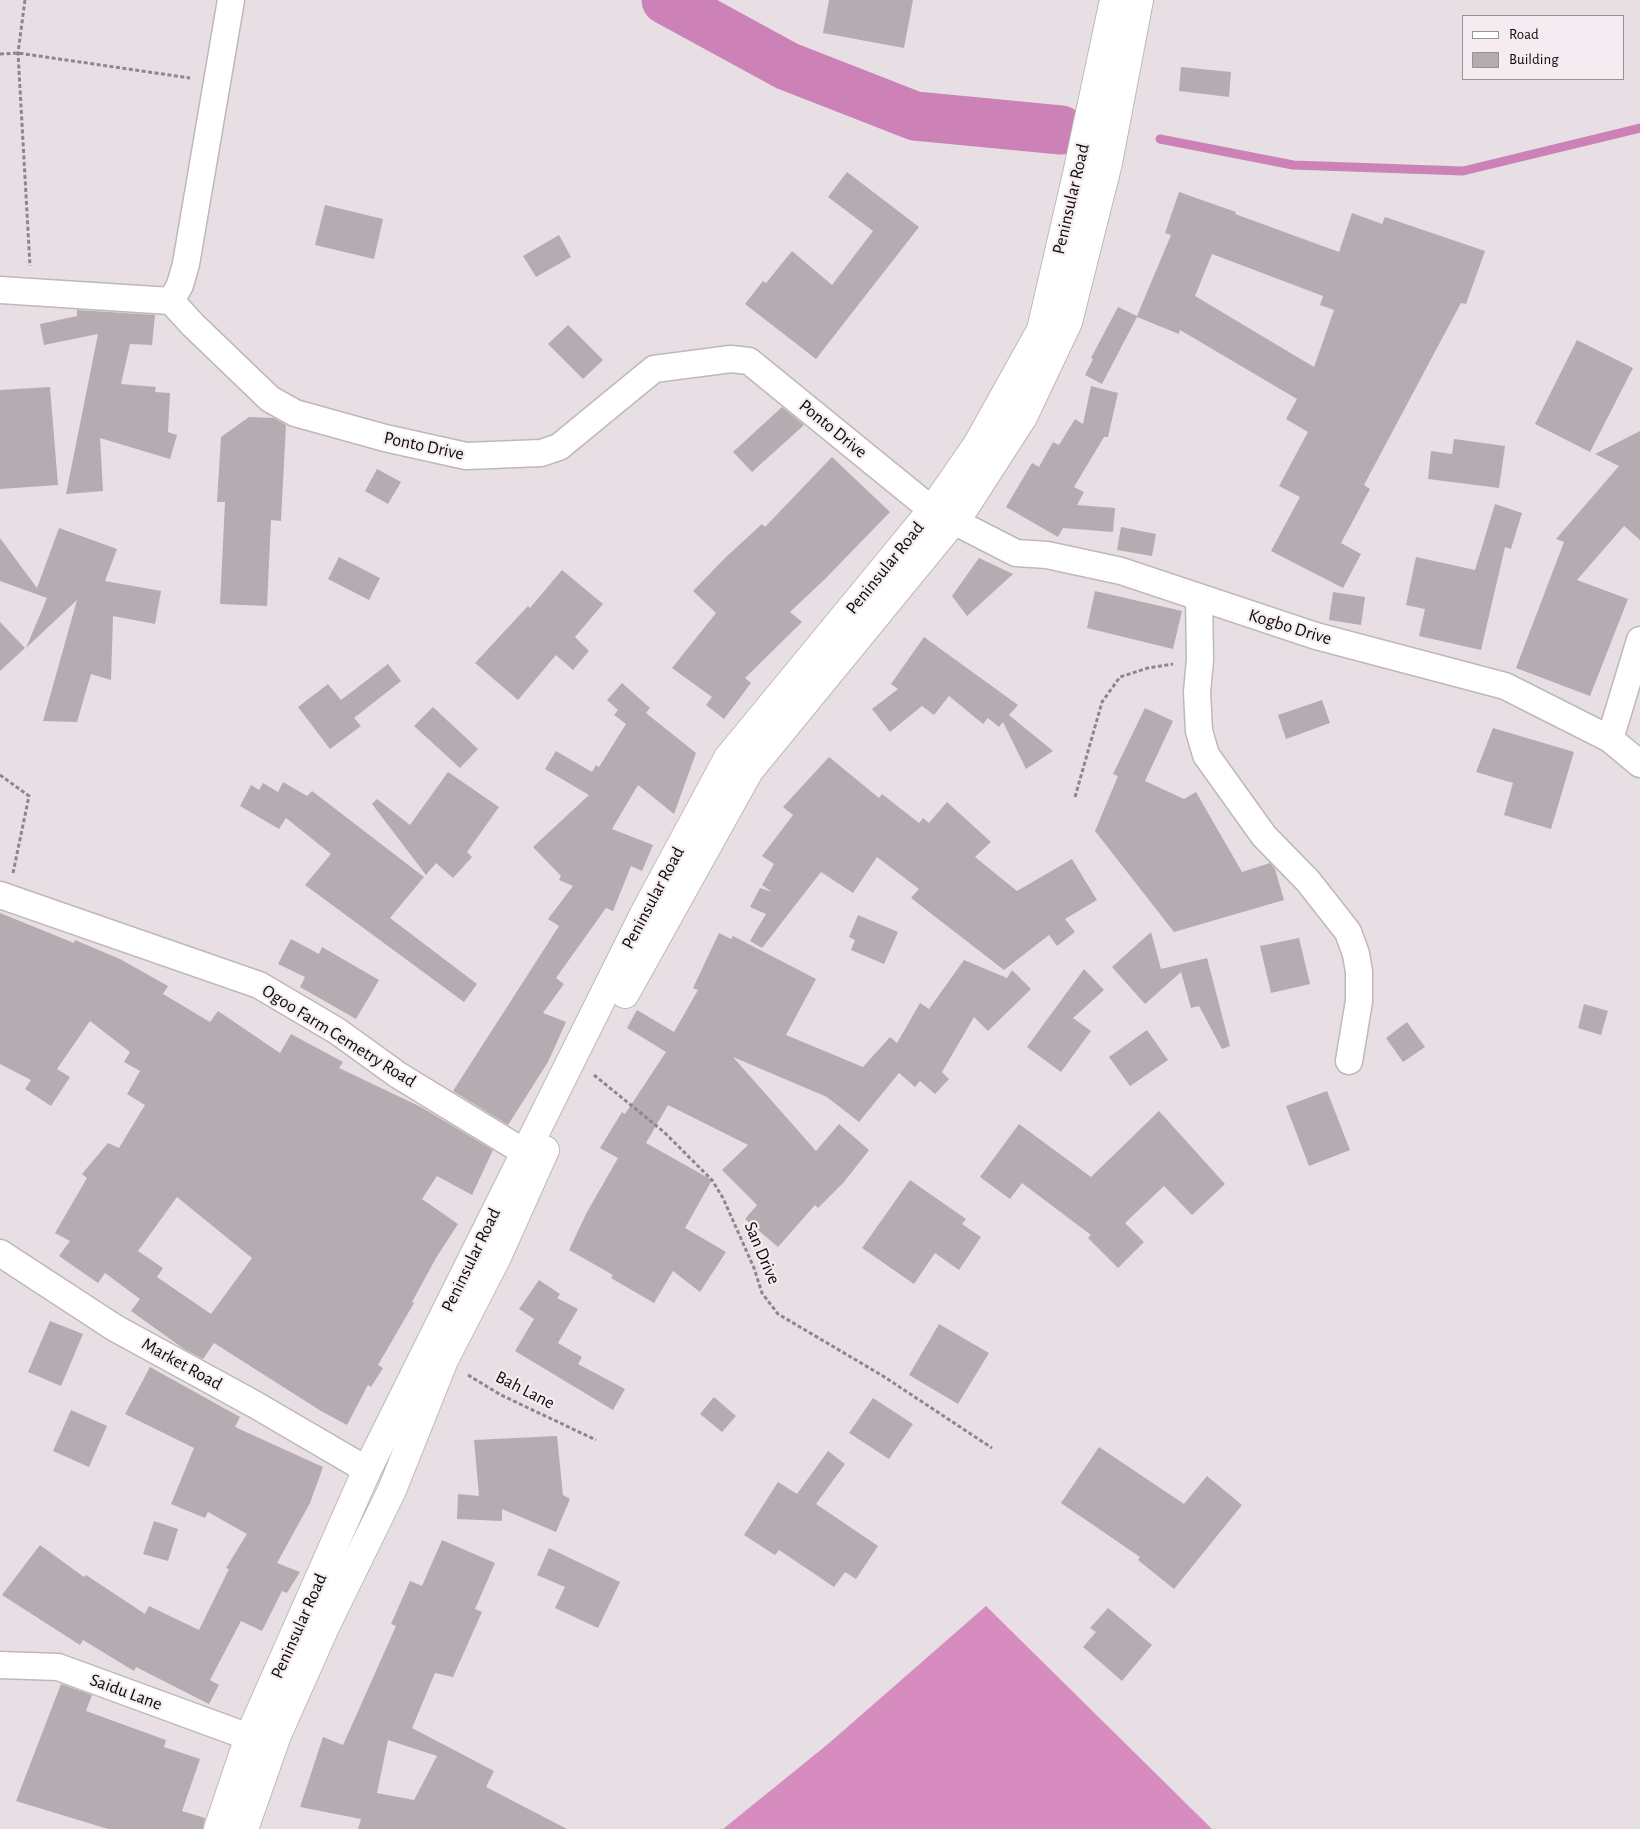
<!DOCTYPE html>
<style>
body{margin:0}
#map{position:relative;width:1640px;height:1829px;overflow:hidden;background:#e7dfe4;font-family:"Alegreya Sans",sans-serif}
canvas{display:block}
.legend{position:absolute;left:1462px;top:15px;width:162px;height:65px;box-sizing:border-box;background:#f4ecf1;border:1px solid #989295;margin:0;padding:6px 9px;list-style:none;font-size:15px;color:#0d0a0c}
.legend li{display:flex;align-items:center;gap:10px;height:25px}
.legend b{width:25px;border:1px solid #989295}
</style>
<div id="map">
<canvas width="1640" height="1829"></canvas>
<ul class="legend">
<li><b style="height:6px;background:#fff"></b>Road</li>
<li><b style="height:14px;background:#b4acb1"></b>Building</li>
</ul>
</div>
<script>
const c = document.querySelector('canvas').getContext('2d');
c.lineJoin = 'round';
function paint(path, color) { c.fillStyle = color; c.fill(path, 'evenodd'); }
const poly = rows => new Path2D(rows.map(r => 'M' + r).join(''));
function trace(path, color, width, dash) { c.strokeStyle = color; c.lineWidth = width; c.lineCap = dash ? 'butt' : 'round'; c.setLineDash(dash || []); c.stroke(path); }
function label(font, color, halo, rows, align = 'center') {
  c.font = font + ' "Alegreya Sans",sans-serif'; c.lineWidth = 4.5; c.setLineDash([]); c.textBaseline = 'middle'; c.strokeStyle = halo; c.fillStyle = color; for (const [text, x, y, turn = 0] of rows) {
    c.save(); c.translate(x, y); c.rotate((+turn || 0) * Math.PI / 180); c.textAlign = isNaN(turn) ? turn : align; if (halo) c.strokeText(text, 0, 0); c.fillText(text, 0, 0); c.restore();
  }
}
paint(poly([
 [986,1606,1212,1829,723,1829,828,1744]
]), '#d78cc0');
trace(poly([
 [1160,139,1293,165,1463,171,1640,128]
]), '#cc82b6', 9);
trace(poly([
 [666,0,787,66,915,116,1061,130]
]), '#cc82b6', 49);
paint(poly([
 [829,0,913,0,904,48,823,33],
 [1181,67,1231,72,1229,97,1179,91],
 [847,172,919,227,816,359,745,304,763,281,766,283,792,251,832,285,873,231,828,197],
 [1179,192,1236,212,1235,214,1339,252,1352,213,1382,224,1385,217,1485,251,1466,304,1461,303,1364,485,1370,489,1341,543,1361,554,1343,588,1271,551,1300,497,1279,486,1308,432,1286,419,1297,399,1180,330,1179,334,1137,317,1102,384,1085,375,1093,359,1091,358,1118,307,1137,316,1171,235,1165,233],
 [1212,254,1323,296,1320,305,1334,310,1314,367,1195,296],
 [325,205,383,219,374,259,315,245],
 [559,235,571,257,536,277,523,256],
 [77,310,155,315,152,345,130,344,121,384,156,387,155,392,170,393,168,432,177,435,170,459,100,438,103,491,66,494,98,334,44,345,40,324,77,316],
 [568,325,603,360,583,379,548,344],
 [1577,340,1633,368,1590,452,1535,424],
 [1091,386,1118,393,1108,437,1104,437,1074,487,1084,492,1077,505,1115,508,1113,532,1063,528,1058,537,1006,507,1032,463,1039,467,1053,442,1059,445,1075,419,1083,424],
 [50,387,58,485,0,489,0,390],
 [782,407,804,425,752,472,733,452],
 [249,417,274,418,286,425,281,521,271,520,267,606,220,604,225,502,217,502,221,437],
 [1640,431,1640,540,1624,526,1577,580,1628,599,1590,696,1516,668,1564,542,1556,539,1619,466,1595,454],
 [1454,439,1505,446,1499,488,1428,479,1431,451,1452,454],
 [832,457,890,512,825,579,790,612,802,622,745,678,751,683,724,719,706,705,712,697,672,668,716,613,693,591,726,557,762,524,765,527],
 [377,469,401,482,388,504,365,491],
 [1495,504,1522,513,1511,549,1505,547,1481,650,1419,636,1425,609,1406,605,1416,557,1475,570],
 [1121,527,1156,534,1152,556,1117,550],
 [59,528,117,549,105,581,161,591,155,624,113,616,111,680,91,674,77,722,43,721,77,600,26,648,47,598,0,581,0,538,37,588],
 [339,557,380,578,369,600,328,579],
 [979,558,1013,574,967,616,952,596],
 [562,570,603,604,575,637,589,651,573,670,556,655,518,700,475,663,528,606,530,608],
 [1095,591,1182,611,1173,649,1087,628],
 [1333,592,1365,597,1361,625,1329,620],
 [0,622,25,648,0,671],
 [924,637,1018,705,1009,715,1053,751,1026,769,1003,722,999,727,988,718,983,724,949,696,934,715,922,706,890,732,872,709,898,689,891,684],
 [388,664,401,681,354,718,361,726,330,749,298,707,328,684,341,700],
 [622,683,650,708,646,713,696,753,674,814,638,785,612,829,653,845,642,871,631,866,613,911,606,908,556,978,564,984,543,1013,566,1022,548,1062,508,1125,453,1091,559,926,548,919,573,886,559,880,561,876,533,847,589,795,545,769,556,751,592,772,596,765,599,767,626,724,614,715,618,710,607,700],
 [1322,700,1330,723,1286,739,1278,715],
 [433,707,478,749,460,768,414,726],
 [1145,708,1173,721,1145,781,1184,799,1196,792,1242,872,1270,863,1275,869,1284,900,1174,932,1095,831,1118,776,1113,774],
 [1493,728,1574,752,1551,829,1504,815,1513,783,1476,772],
 [829,757,879,798,882,794,919,823,923,818,929,823,947,802,991,842,975,857,1017,891,1072,859,1097,900,1065,919,1075,932,1057,946,1049,935,1004,970,911,898,919,889,877,857,853,893,821,872,762,948,750,941,766,914,750,907,760,888,772,892,762,885,774,864,762,856,793,815,783,807],
 [448,772,499,807,467,852,472,857,453,878,436,863,426,875,372,804,377,799,410,825],
 [283,782,307,796,312,791,424,877,390,918,477,984,464,1002,305,885,331,854,286,818,279,829,240,806,251,785,259,790,263,783,278,792],
 [0,913,74,943,75,940,120,959,168,986,163,994,210,1022,218,1011,280,1053,291,1034,343,1062,339,1068,421,1107,493,1150,472,1195,437,1176,422,1199,458,1224,436,1258,412,1302,414,1303,378,1365,383,1368,371,1387,368,1385,347,1425,321,1411,214,1343,203,1359,184,1349,131,1311,140,1299,105,1273,98,1283,59,1256,70,1241,55,1233,87,1178,82,1174,108,1143,119,1148,145,1105,127,1094,140,1071,124,1062,130,1052,90,1021,57,1069,70,1077,51,1106,25,1089,31,1080,0,1064],
 [177,1197,252,1258,211,1314,157,1277,163,1268,138,1251],
 [858,915,898,932,884,964,851,950,855,940,849,937],
 [1151,932,1161,969,1207,958,1230,1046,1222,1049,1199,1006,1191,1008,1181,972,1145,1004,1112,967],
 [719,933,731,939,733,936,816,979,786,1035,863,1067,890,1037,897,1043,920,1003,929,1009,964,960,1007,978,1012,970,1031,989,988,1031,974,1017,942,1072,949,1079,935,1094,920,1081,915,1087,899,1073,859,1122,827,1097,733,1057,816,1151,839,1124,869,1150,844,1182,818,1208,815,1205,778,1247,745,1219,757,1205,722,1170,748,1145,668,1105,646,1143,712,1180,685,1228,726,1252,700,1292,673,1271,654,1303,611,1278,613,1275,569,1250,587,1212,618,1158,600,1148,622,1112,625,1114,666,1052,627,1028,637,1010,674,1032,698,990,693,988],
 [1299,938,1310,984,1271,993,1260,946],
 [291,939,319,954,322,947,379,980,356,1019,300,987,305,977,278,964],
 [1084,969,1104,990,1073,1018,1091,1031,1061,1072,1027,1047],
 [1584,1004,1608,1011,1601,1035,1578,1028],
 [1407,1022,1425,1047,1403,1062,1386,1038],
 [1147,1030,1168,1060,1130,1086,1109,1057],
 [1327,1091,1350,1150,1309,1166,1286,1106],
 [1159,1111,1225,1184,1192,1215,1164,1186,1125,1223,1144,1242,1118,1268,1088,1238,1091,1235,1022,1183,1010,1199,980,1177,1019,1124,1091,1177],
 [910,1180,966,1219,962,1224,981,1237,959,1270,935,1253,914,1284,862,1248],
 [539,1280,560,1294,557,1298,578,1309,558,1343,582,1357,578,1364,625,1389,613,1410,515,1351,534,1319,519,1309],
 [50,1321,83,1334,61,1386,28,1372],
 [939,1324,989,1353,958,1404,909,1375],
 [150,1367,240,1417,235,1427,323,1467,310,1503,277,1563,300,1572,287,1593,282,1591,262,1631,241,1621,210,1680,219,1685,209,1704,136,1667,134,1671,83,1640,80,1645,2,1595,40,1545,84,1577,86,1575,145,1614,149,1606,199,1630,229,1569,226,1568,247,1534,208,1512,205,1518,171,1504,194,1448,125,1414],
 [714,1397,736,1416,722,1432,700,1414],
 [873,1398,913,1424,889,1459,849,1433],
 [71,1410,107,1426,89,1467,53,1451],
 [557,1436,563,1495,570,1499,556,1532,502,1509,502,1521,457,1519,458,1494,479,1496,474,1440],
 [1099,1447,1184,1504,1207,1476,1242,1505,1174,1589,1138,1560,1140,1557,1061,1503],
 [828,1451,845,1464,816,1504,878,1546,856,1579,845,1572,834,1587,779,1550,775,1555,744,1535,778,1482,797,1494],
 [154,1521,178,1529,168,1561,143,1554],
 [442,1540,495,1563,475,1609,482,1612,453,1677,435,1673,412,1728,494,1771,486,1787,567,1829,358,1829,361,1819,300,1807,323,1737,343,1745,396,1626,391,1624,410,1581,422,1586],
 [388,1740,437,1756,414,1800,377,1793],
 [549,1548,620,1582,598,1628,555,1608,565,1587,537,1575],
 [1108,1608,1152,1645,1122,1681,1083,1647,1096,1632,1090,1628],
 [61,1684,92,1695,86,1711,166,1740,164,1747,200,1759,182,1811,205,1818,203,1829,108,1829,16,1801]
]), '#b4acb1');
const street = poly([
 [0,290,171,301,193,325,270,399,295,413,385,438,466,456,541,453,559,447,654,369,731,359,749,361,932,510,1016,553,1047,555,1121,571,1316,636,1505,686,1610,739,1640,764],
 [171,301,180,285,186,264,231,0],
 [1199,598,1200,660,1197,692,1199,731,1206,755,1264,836,1308,881,1348,932,1356,954,1359,972,1359,1001,1349,1061],
 [1610,739,1640,640],
 [0,895,259,985,337,1031,398,1075,524,1152],
 [0,1253,115,1328,254,1404,367,1470],
 [0,1665,58,1667,249,1737]
]);
const primary = poly([
 [625,994,749,771,965,507,1023,417,1068,322,1108,163,1139,0],
 [218,1829,249,1737,367,1470,644,914,728,758,932,510,977,445,1041,330,1077,174,1114,0],
 [244,1829,277,1735,326,1625,392,1490,444,1360,497,1257,545,1150]
]);
trace(street, '#bfb7bc', 29);
trace(primary, '#bfb7bc', 30);
trace(poly([
 [25,0,18,53,30,266],
 [0,54,18,53,190,78],
 [0,775,29,796,13,873],
 [1075,797,1102,702,1120,677,1148,668,1173,664],
 [594,1075,664,1132,712,1180,723,1198,754,1268,762,1293,778,1314,883,1376,992,1448],
 [468,1375,501,1395,596,1440]
]), '#8d878b', 3, [4, 2.5]);
trace(street, '#fff', 26);
trace(primary, '#fff', 28);
label('18px', '#0d0a0c', '#f4ecf1', [
 ["Peninsular Road",1071,199,-77],
 ["Ponto Drive",833,429,39],
 ["Ponto Drive",424,446,12],
 ["Peninsular Road",885,568,-51],
 ["Kogbo Drive",1290,627,17],
 ["Peninsular Road",653,898,-62],
 ["Ogoo Farm Cemetry Road",339,1036,32],
 ["San Drive",762,1253,67],
 ["Peninsular Road",471,1260,-64],
 ["Market Road",182,1364,29],
 ["Bah Lane",525,1390,27],
 ["Peninsular Road",299,1626,-66],
 ["Saidu Lane",126,1692,20]
]);
</script>
